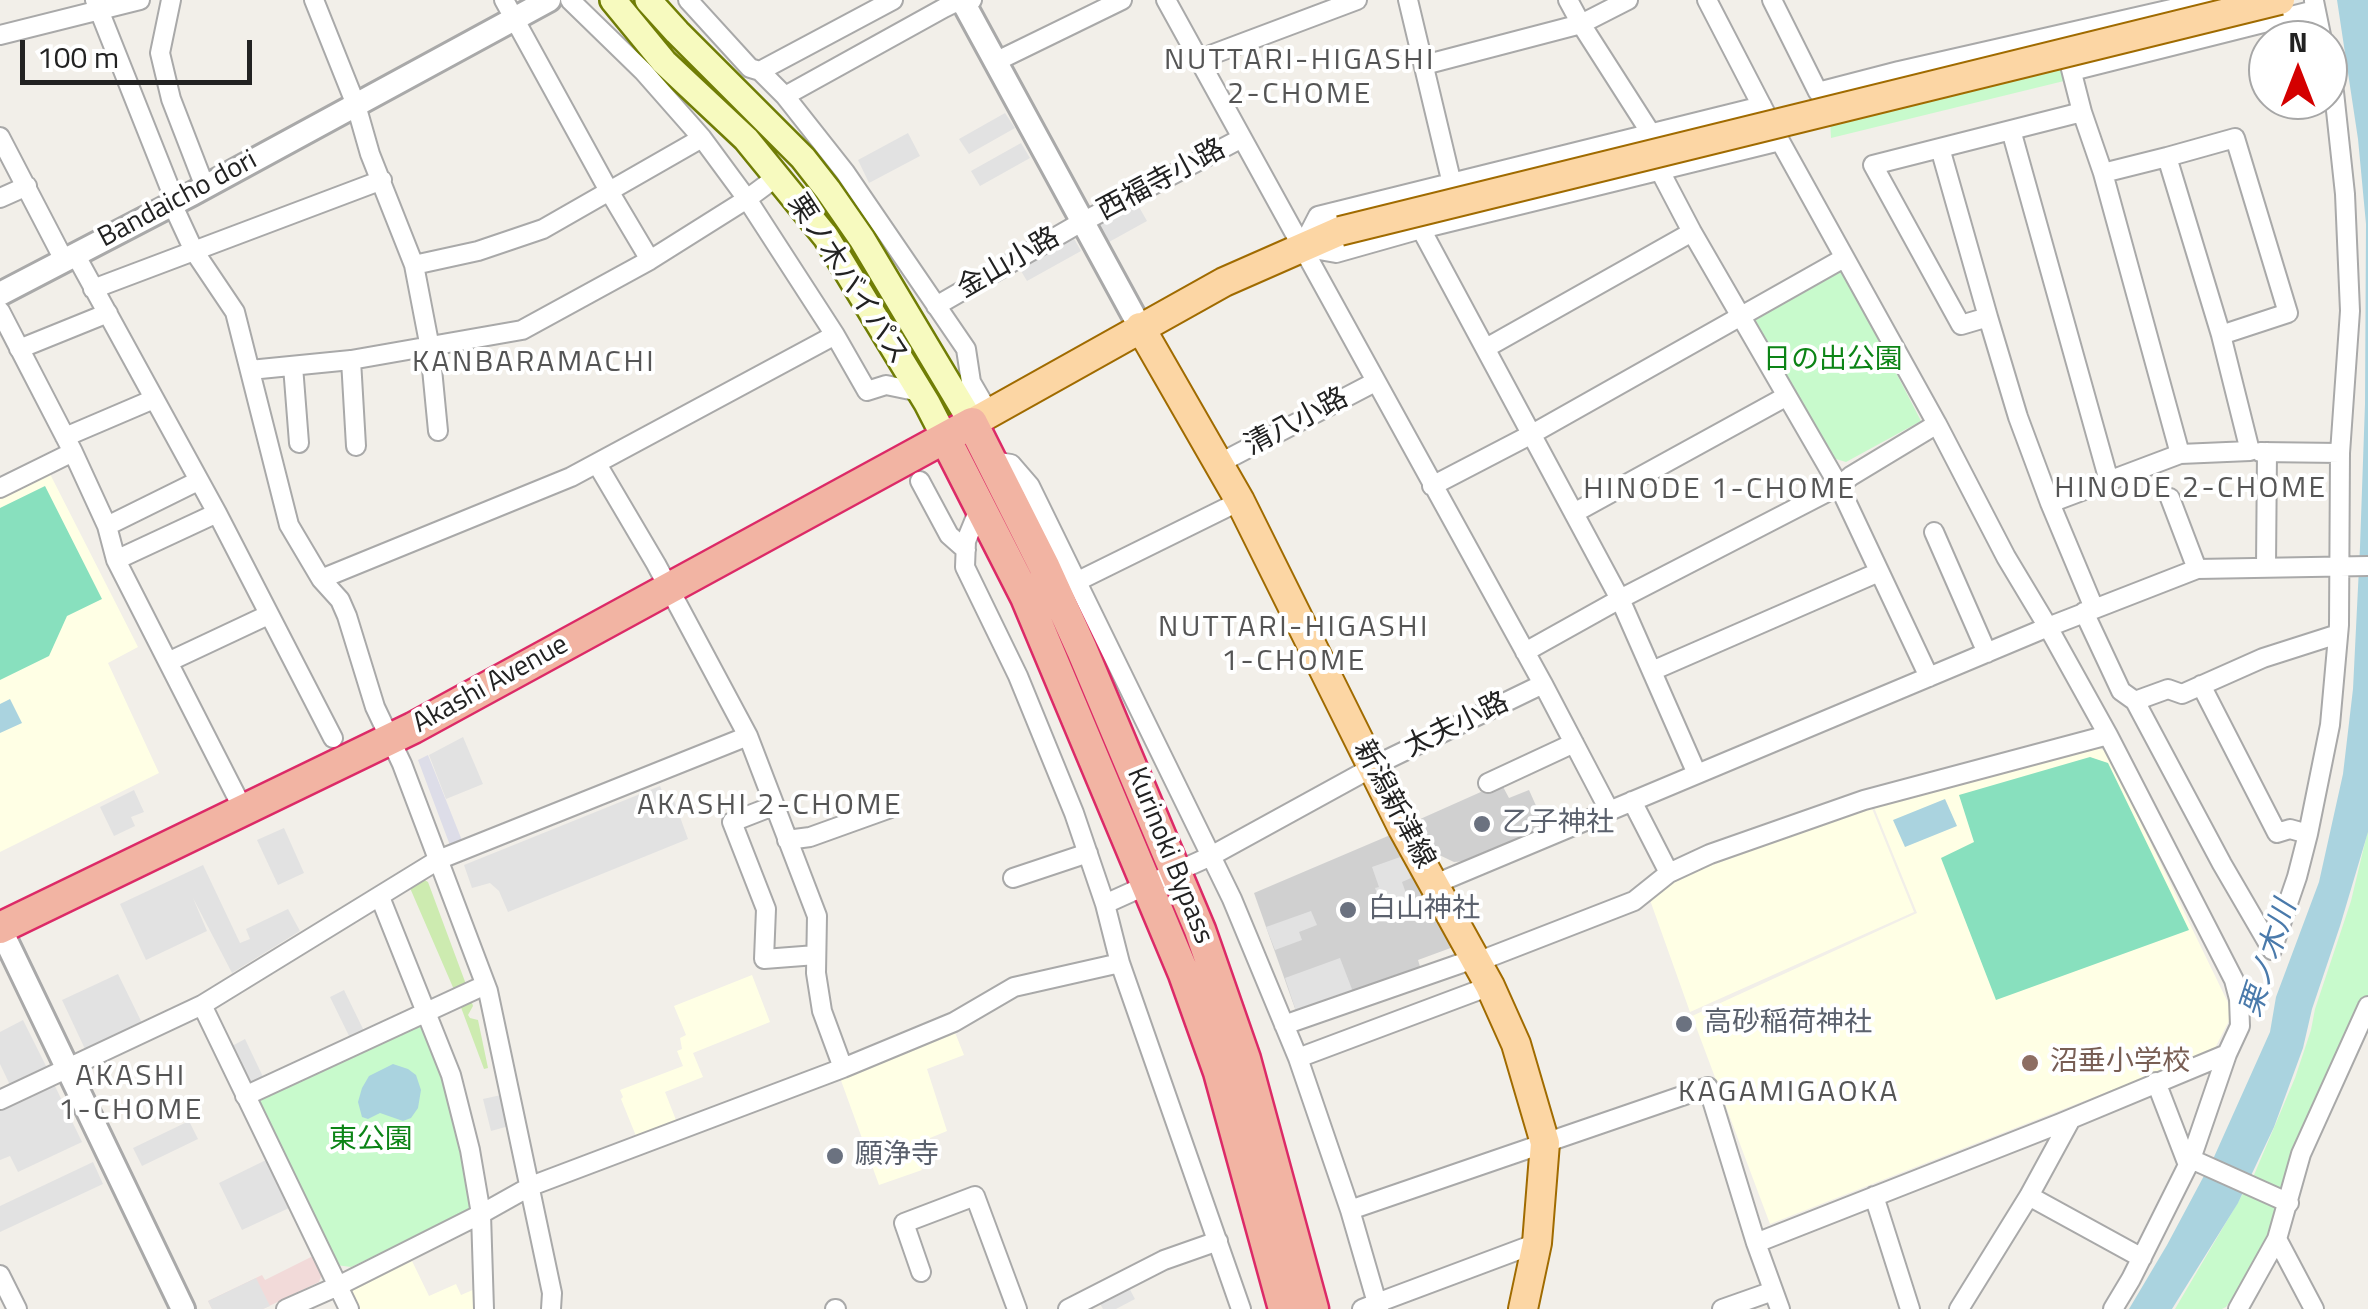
<!DOCTYPE html>
<meta charset="utf-8">
<style>
body{margin:0}
#map{position:relative;width:2368px;height:1309px;overflow:hidden;background:#f2efe9;font-family:"Titillium Web",sans-serif}
canvas{display:block}
.north{position:absolute;left:2248px;top:20px;width:100px;height:100px;box-sizing:border-box;background:#fff;border:2px solid #a7a7a7;border-radius:50%;rotate:0deg;font-size:28px;font-weight:700;line-height:40px;text-align:center;color:#222}
.north::after{content:'';display:block;margin:auto;width:35px;height:45px;background:#d40000;clip-path:polygon(50% 0,100% 100%,50% 72%,0 100%)}
.scale{position:absolute;left:20px;top:40px;width:232px;height:45px;box-sizing:border-box;border:5px solid #222;border-top:0;padding-left:12px;font-size:30px;line-height:35px;white-space:nowrap;color:#222;-webkit-text-stroke:8px #fff;paint-order:stroke}
</style>
<div id="map">
<canvas width="2368" height="1309"></canvas>
<div class="north">N</div>
<div class="scale">100 m</div>
</div>
<script>
const c = document.querySelector('canvas').getContext('2d');
c.lineJoin = 'round';
function paint(path, color) { c.fillStyle = color; c.fill(path, 'evenodd'); }
const poly = rows => new Path2D(rows.map(r => 'M' + r).join(''));
function trace(path, color, width, dash) { c.strokeStyle = color; c.lineWidth = width; c.lineCap = dash ? 'butt' : 'round'; c.setLineDash(dash || []); c.stroke(path); }
function label(font, color, halo, rows, align = 'center') {
  c.font = font + ' "Titillium Web","Noto Sans JP",sans-serif'; c.lineWidth = 8; c.setLineDash([]); c.textBaseline = 'middle'; c.strokeStyle = halo; c.fillStyle = color; for (const [text, x, y, turn = 0] of rows) {
    c.save(); c.translate(x, y); c.rotate((+turn || 0) * Math.PI / 180); c.textAlign = isNaN(turn) ? turn : align; if (halo) c.strokeText(text, 0, 0); c.fillText(text, 0, 0); c.restore();
  }
}
paint(poly([
 [313,1256,322,1274,319,1282,263,1309,212,1309,208,1301,262,1275,265,1280]
]), '#f2dad9');
paint(poly([
 [50,474,138,647,108,663,159,773,0,852,0,498],
 [2092,746,2106,751,2233,1013,2214,1050,1770,1224,1692,1016,1917,913,1873,805],
 [1871,806,1914,912,1690,1012,1650,900,1675,879],
 [752,975,770,1022,693,1053,703,1077,665,1092,676,1120,636,1136,621,1099,623,1097,620,1090,683,1066,677,1051,682,1049,680,1038,686,1035,674,1006],
 [954,1030,964,1055,927,1069,947,1131,913,1145,922,1170,879,1185,839,1075],
 [412,1261,429,1296,456,1284,461,1295,482,1286,481,1309,360,1309,351,1289]
]), '#ffffe5');
paint(poly([
 [1501,783,1509,798,1529,790,1546,828,1467,861,1454,862,1435,853,1418,820],
 [1395,833,1456,946,1418,960,1422,973,1298,1017,1254,893]
]), '#d0d0d0');
paint(poly([
 [423,879,428,882,467,987,455,992,410,888],
 [470,996,473,1006,468,1015,470,1018,478,1020,488,1068,484,1069,459,1002]
]), '#cdebb0');
paint(poly([
 [2060,67,2064,81,1831,138,1829,100],
 [1841,266,1921,421,1846,462,1826,456,1752,313],
 [2368,830,2368,995,2352,1031,2272,1235,2252,1270,2226,1307,2222,1309,2175,1309,2254,1175,2295,1078,2311,1030,2315,1009,2351,901],
 [418,1024,426,1027,443,1079,473,1203,467,1214,351,1267,336,1265,259,1103,266,1095]
]), '#c8facc');
paint(poly([
 [45,486,102,599,67,616,49,656,0,680,0,508],
 [2090,757,2108,763,2189,930,1996,1000,1941,858,1974,842,1959,795]
]), '#88e0be');
paint(poly([
 [1005,113,1015,128,969,154,959,139],
 [908,133,920,156,869,183,858,160],
 [1021,143,1030,158,980,186,971,171],
 [1135,200,1147,221,1109,242,1097,221],
 [1073,237,1081,251,1027,281,1018,266],
 [463,737,483,784,446,799,429,755],
 [660,786,665,798,672,795,688,839,508,912,499,891,490,883,472,888,464,865],
 [134,790,144,812,131,817,135,826,114,836,100,807],
 [284,828,304,873,278,885,257,840],
 [1403,856,1411,878,1402,882,1410,905,1385,914,1375,888,1379,887,1372,867],
 [203,865,240,943,250,939,246,929,288,909,300,931,232,973,193,898,207,931,146,960,120,904],
 [1311,911,1317,925,1299,932,1302,940,1275,950,1266,927],
 [1340,958,1355,997,1298,1017,1285,978],
 [118,974,142,1023,85,1049,62,1000],
 [344,990,365,1033,351,1040,330,997],
 [23,1020,47,1068,10,1085,0,1064,0,1032],
 [245,1039,265,1081,258,1084,249,1081,232,1046],
 [54,1084,82,1142,18,1172,10,1156,0,1160,0,1110],
 [501,1095,509,1126,491,1131,483,1099],
 [189,1121,198,1139,142,1166,133,1148],
 [266,1160,289,1208,242,1230,219,1183],
 [93,1162,103,1184,0,1232,0,1206],
 [256,1278,270,1306,263,1309,212,1309,208,1301],
 [1128,1286,1135,1299,1116,1309,1103,1309,1099,1302]
]), '#e2e2e2');
paint(poly([
 [428,755,463,843,451,848,418,760]
]), '#dddde8');
paint(poly([
 [2337,0,2368,0,2368,832,2340,926,2312,1009,2303,1048,2274,1127,2238,1203,2172,1309,2129,1309,2167,1245,2214,1157,2270,1032,2276,997,2319,882,2343,774,2353,689,2360,547,2365,404,2366,224,2358,139],
 [10,699,22,723,0,733,0,704],
 [1945,799,1957,826,1905,847,1893,820],
 [393,1064,408,1069,416,1075,421,1090,418,1108,411,1118,403,1121,380,1113,368,1119,362,1117,358,1102,362,1088,369,1076]
]), '#aad3df');
const minor = poly([
 [95,0,171,191,175,210,194,251,235,312,289,525,321,579,340,600,347,616,375,707,402,764,488,991,552,1293,551,1309],
 [171,0,160,53,171,99,205,187],
 [314,0,356,105,370,154,414,265,430,348,438,431],
 [504,0,609,191,650,260],
 [570,0,643,71,702,138,747,199,835,335,867,391,886,385,920,392],
 [688,0,750,68,760,71,785,96,845,172,966,349,971,382,989,413],
 [1166,0,1543,684,1609,810],
 [1408,0,1452,184],
 [1568,0,1581,24,1652,135,1660,171,1692,232,1839,486,1929,677],
 [1707,0,1780,141,1937,424,2006,557,2048,627,2108,735],
 [1772,0,1818,92,1899,71,2062,34],
 [2314,1,2322,40],
 [0,35,140,0],
 [1200,59,1357,0],
 [995,62,1122,0],
 [1424,65,1581,24,1628,0],
 [760,71,893,0],
 [2072,71,2315,10],
 [785,96,944,8,954,3,964,4,972,0],
 [1762,106,1318,216,1302,247,1336,253,1421,229,1780,141],
 [2082,112,2062,34,2211,0],
 [2011,130,2109,481],
 [0,137,64,260],
 [1940,148,1988,317],
 [2103,173,2167,157],
 [0,198,27,186],
 [1421,229,1620,599,1697,774],
 [75,254,217,513,333,738],
 [414,265,478,251,543,229,702,138],
 [93,289,382,180],
 [936,306,1073,227,1242,138],
 [0,311,73,452,107,526,116,560,244,811],
 [1486,348,1692,232],
 [19,349,108,313],
 [351,360,356,446],
 [293,366,299,443],
 [250,370,351,360,522,330,650,260,747,199,778,176],
 [65,437,154,399],
 [2260,452,2340,453],
 [992,461,1011,464,1030,486,1211,856,1384,761,1543,684],
 [597,464,656,564,748,736,817,916,816,973,822,1011,843,1068],
 [1218,464,1375,382],
 [920,481,949,535,966,550],
 [1432,486,1532,434,1844,258],
 [0,488,73,452],
 [2170,498,2197,569],
 [2050,503,2180,454],
 [980,507,966,541,965,567,1018,676,1074,813,1105,904,1120,963,1241,1309],
 [1574,513,1787,396],
 [107,526,198,481],
 [1934,532,1987,653],
 [116,560,217,513],
 [2266,566,2267,452],
 [321,579,571,477,835,335],
 [1078,581,1240,501],
 [2094,608,2050,503,2018,417,1988,317,1961,325,1873,165,2082,112,2103,173,2180,454,2250,451,2221,335,2167,157,2235,138,2288,313,2221,335],
 [2084,612,2121,691,2135,701,2222,864,2272,950],
 [1525,652,1620,599,1839,486,1851,476,1937,424],
 [168,662,268,615],
 [1652,671,1879,572],
 [2201,685,2277,833,2290,829,2308,834],
 [2135,701,2168,689,2182,694,2263,658,2338,634],
 [1488,783,1574,743],
 [1632,801,1669,873],
 [773,806,732,822,766,909,764,959,816,955],
 [787,840,810,837,888,809],
 [1013,878,1088,853],
 [1435,884,2048,627,2197,569,2368,566],
 [380,897,451,1075,470,1150,481,1214,484,1309],
 [1105,904,1211,856,1232,899,1298,1058,1350,1210,1708,1087,1756,1243,1780,1309],
 [2272,950,2297,877,2308,834,2330,725,2339,625,2340,453,2350,311,2345,194,2334,92,2328,67],
 [1477,962,1634,901,1669,873,1710,854,1864,800,2108,735,2234,980,2239,999,2240,1026,2227,1054,2191,1159,2131,1279,2113,1309],
 [202,1005,349,1309],
 [1284,1025,1465,962],
 [1298,1058,1490,986],
 [2156,1082,2188,1165],
 [245,1096,485,985],
 [0,1100,202,1005,438,860,748,736],
 [2191,1159,2289,1203],
 [1874,1196,1910,1309],
 [2029,1196,2142,1258],
 [1350,1210,1377,1303,1362,1309],
 [2277,1239,2314,1309],
 [1756,1243,2061,1123,2227,1054],
 [921,1272,904,1223,975,1196,1017,1309],
 [0,1275,17,1309],
 [286,1309,338,1286,481,1214,531,1186,843,1068,954,1022,1014,987,1120,963],
 [835,1309,836,1309],
 [1068,1309,1164,1260,1218,1241],
 [1379,1309,1377,1303,1537,1243],
 [1722,1309,1773,1291],
 [1959,1309,2029,1196,2071,1119],
 [2238,1309,2277,1239,2301,1154,2368,1006]
]);
const tertiary = poly([
 [962,0,1140,327],
 [0,294,192,194,549,0],
 [0,928,183,1309]
]);
const secondary = poly([
 [613,0,664,62,746,139,826,237,927,403,945,438],
 [648,0,677,32,803,158,828,190,862,239,972,423]
]);
const primary = poly([
 [1140,327,1240,501,1402,827,1490,986,1516,1044,1545,1143,1537,1243,1523,1309],
 [972,423,1224,282,1340,231]
]);
const trunk = poly([
 [945,438,1026,597,1184,974,1219,1072,1284,1309],
 [0,928,413,728,972,423,1044,566,1082,650,1200,930,1245,1059,1313,1309]
]);
trace(minor, '#a9a9a9', 22);
trace(tertiary, '#a9a9a9', 28);
trace(secondary, '#707d05', 30);
trace(primary, '#a06b00', 32);
trace(trunk, '#dc2a67', 35);
trace(minor, '#fff', 18);
trace(tertiary, '#fff', 22);
trace(secondary, '#f7fabf', 25);
trace(primary, '#fcd6a4', 28);
trace(trunk, '#f2b4a3', 30);
const primaryBridge = poly([
 [1340,231,2280,0]
]);
trace(primaryBridge, '#a06b00', 32, []);
trace(primaryBridge, '#fcd6a4', 28);
for (const [x, y, r, color] of [
 [1482,824,10,"#6b7280"],
 [1348,910,10,"#6b7280"],
 [1684,1024,10,"#6b7280"],
 [2030,1063,10,"#8d6e63"],
 [835,1156,10,"#6b7280"]
]) { const dot = new Path2D(); dot.arc(x, y, r, 0, 2 * Math.PI); c.fillStyle = color; c.fill(dot); trace(dot, '#fff', 4); }
label('28px', '#222', '#fff', [
 ["西福寺小路",1162,181,-28],
 ["Bandaicho dori",178,200,-28],
 ["金山小路",1009,264,-30],
 ["栗ノ木バイパス",847,280,57],
 ["清八小路",1297,423,-28],
 ["Akashi Avenue",491,685,-29],
 ["太夫小路",1457,726,-26],
 ["新潟新津線",1393,805,62],
 ["Kurinoki Bypass",1169,856,68]
]);
label('28px', '#0c8416', '#fff', [
 ["日の出公園",1833,361],
 ["東公園",371,1141]
]);
label('28px', '#5b616d', '#fff', [
 ["乙子神社",1502,824],
 ["白山神社",1368,910],
 ["高砂稲荷神社",1704,1024],
 ["願浄寺",855,1156]
], 'left');
label('28px', '#785e54', '#fff', [
 ["沼垂小学校",2050,1063]
], 'left');
c.letterSpacing = '2.5px';
label('30px', '#555', '#fff', [
 ["NUTTARI-HIGASHI",1300,62],
 ["2-CHOME",1300,96],
 ["KANBARAMACHI",534,364],
 ["HINODE 2-CHOME",2191,490],
 ["HINODE 1-CHOME",1720,491],
 ["NUTTARI-HIGASHI",1294,629],
 ["1-CHOME",1294,663],
 ["AKASHI 2-CHOME",770,807],
 ["AKASHI",131,1078],
 ["1-CHOME",131,1112],
 ["KAGAMIGAOKA",1789,1094]
]);
c.letterSpacing = '0px';
label('italic 30px', '#4a7aab', '#fff', [
 ["栗ノ木川",2270,959,-72]
]);
</script>
